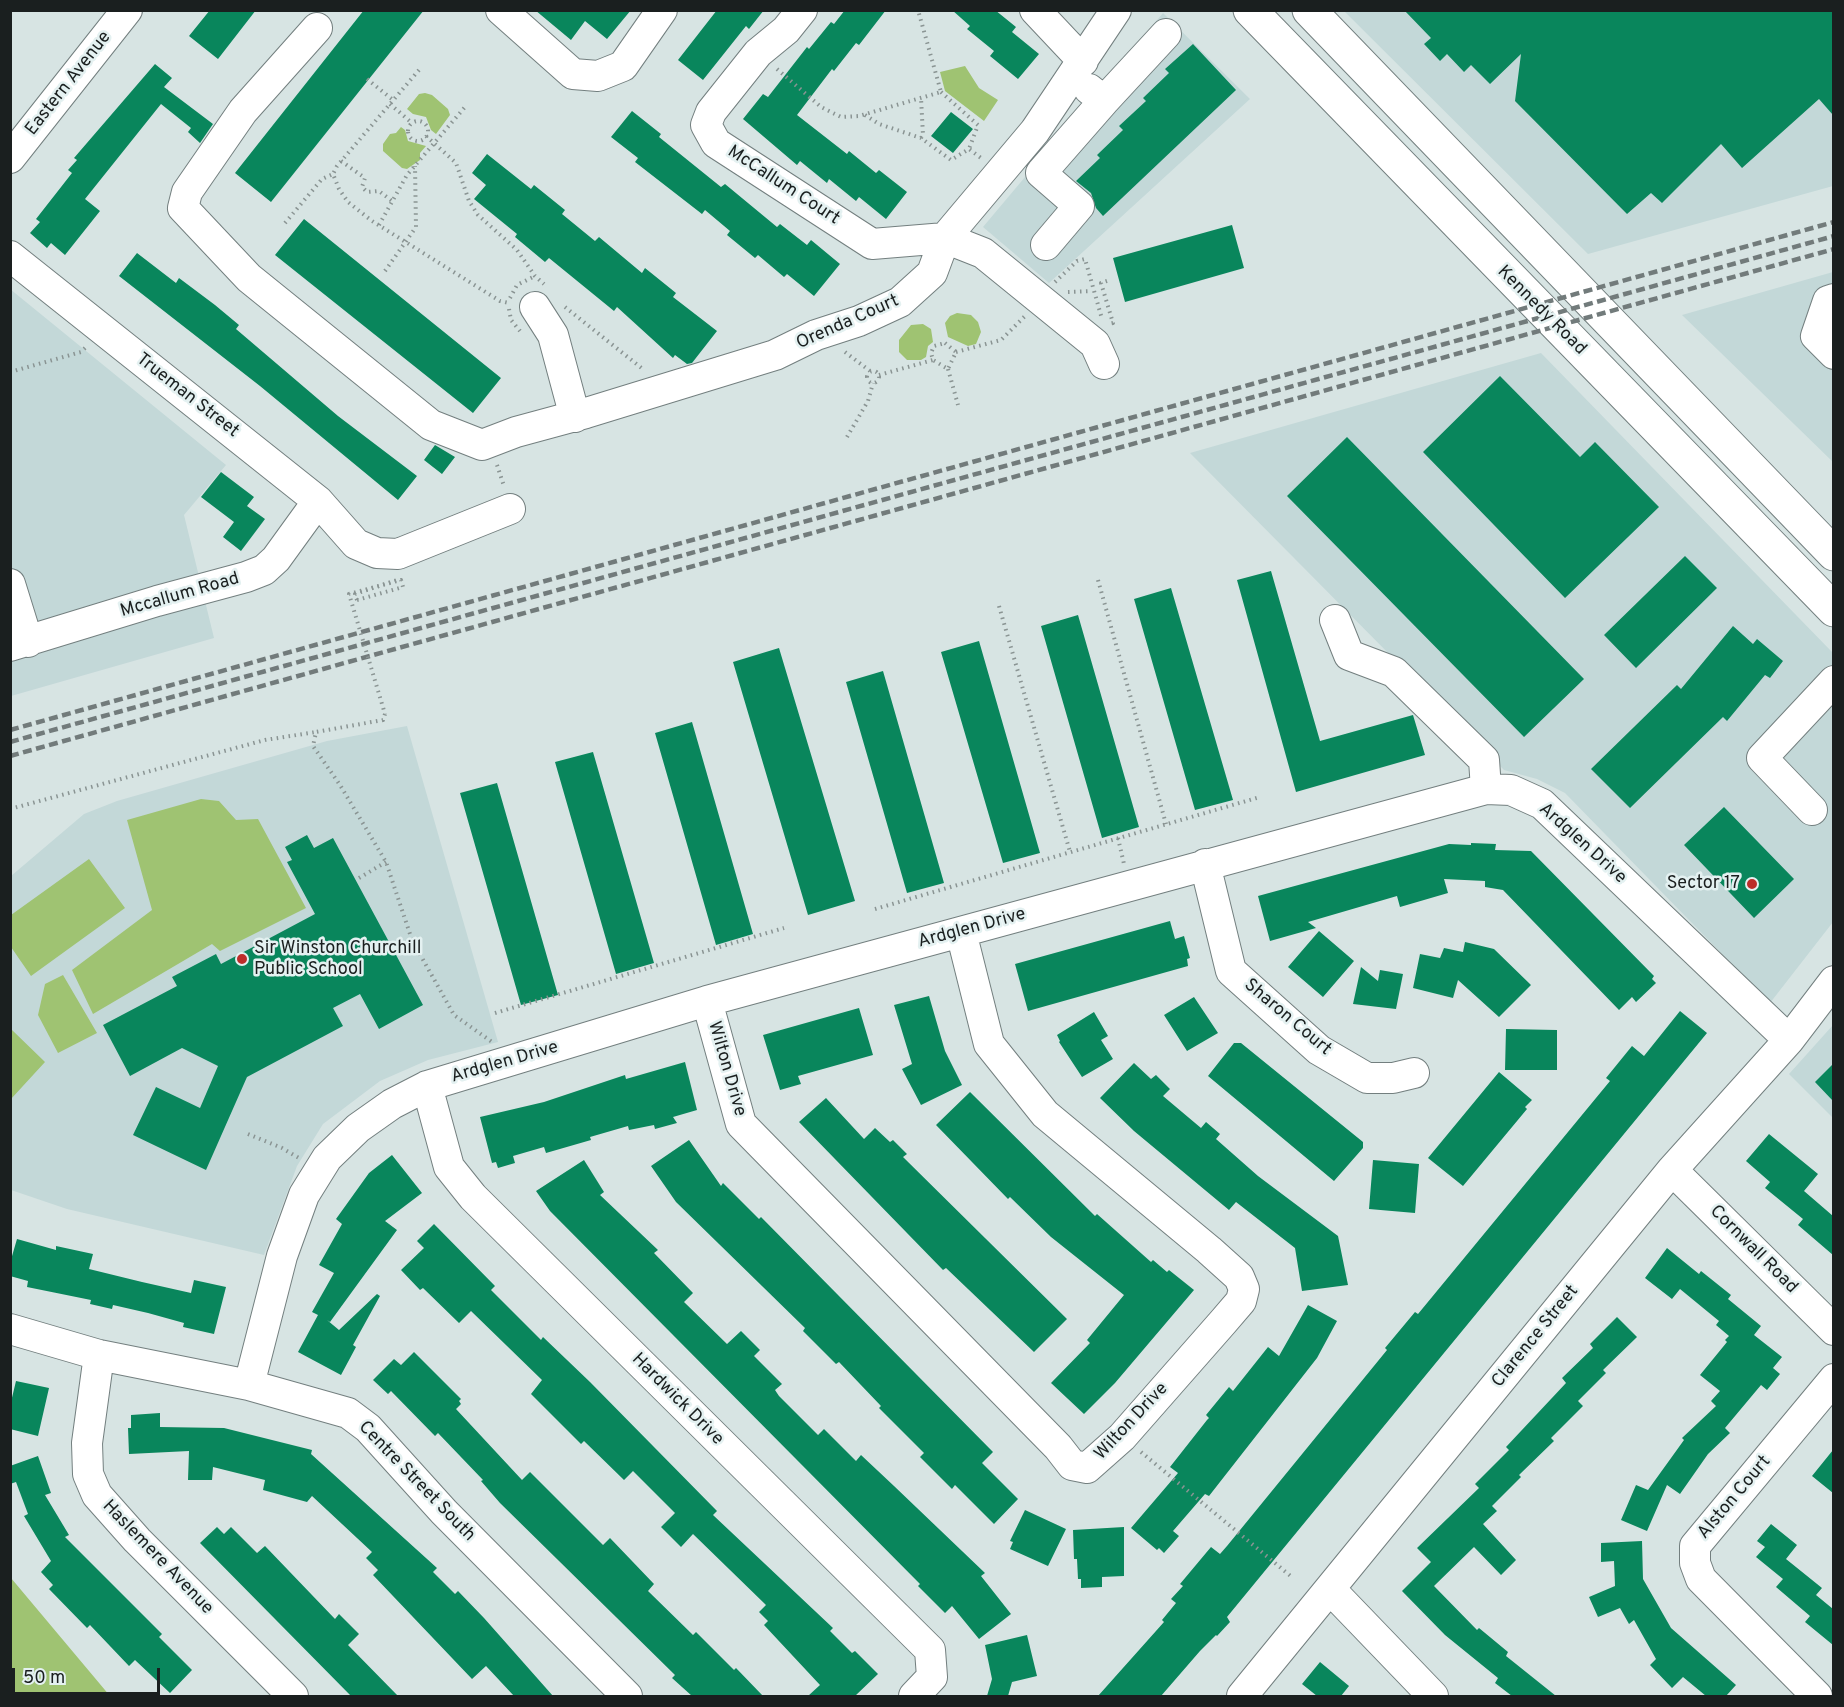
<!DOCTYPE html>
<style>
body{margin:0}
#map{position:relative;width:1844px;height:1707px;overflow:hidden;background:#d7e4e3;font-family:Overpass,sans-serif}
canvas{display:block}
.frame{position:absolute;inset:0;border:12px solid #1a1f1f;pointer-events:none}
.scale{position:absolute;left:12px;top:1668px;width:148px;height:27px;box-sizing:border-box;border:3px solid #1a1f1f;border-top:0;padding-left:8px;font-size:18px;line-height:21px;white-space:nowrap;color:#1a1f1f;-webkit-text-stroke:4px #e4f1f1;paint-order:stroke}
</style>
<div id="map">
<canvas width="1844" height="1707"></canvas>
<div class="frame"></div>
<div class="scale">50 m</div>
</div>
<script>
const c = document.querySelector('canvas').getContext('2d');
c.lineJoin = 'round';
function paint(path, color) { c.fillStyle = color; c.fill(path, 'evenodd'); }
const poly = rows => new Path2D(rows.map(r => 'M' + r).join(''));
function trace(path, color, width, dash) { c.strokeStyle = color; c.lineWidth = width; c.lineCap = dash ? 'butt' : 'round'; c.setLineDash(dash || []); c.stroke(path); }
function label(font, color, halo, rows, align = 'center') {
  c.font = font + ' Overpass,sans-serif'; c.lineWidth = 5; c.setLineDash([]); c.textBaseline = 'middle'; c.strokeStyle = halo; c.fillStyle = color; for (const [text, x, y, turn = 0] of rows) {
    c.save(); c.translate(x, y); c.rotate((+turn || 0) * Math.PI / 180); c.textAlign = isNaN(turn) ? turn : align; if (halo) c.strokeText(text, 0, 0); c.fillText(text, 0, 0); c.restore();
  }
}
paint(poly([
 [1344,11,1833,11,1833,186,1588,254],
 [1163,13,1250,99,1049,283,983,227],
 [1833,272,1833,462,1682,315],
 [10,289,226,465,184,515,214,638,11,696],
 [1541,353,1833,653,1833,922,1770,1003,1565,793,1537,779,1504,770,1190,453],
 [407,726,498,1042,428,1060,380,1081,323,1124,297,1166,264,1255,67,1209,11,1190,11,876,84,814,117,801,327,741],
 [1833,1025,1833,1118,1789,1074]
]), '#c3d8d8');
paint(poly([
 [965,66,979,88,998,100,984,121,945,91,940,72],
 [425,93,432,95,448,109,450,115,436,134,431,130,426,117,413,114,407,109,419,94],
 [401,127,405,130,408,141,426,146,420,153,420,160,407,169,402,168,383,151,383,144,390,134,396,133],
 [957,313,971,315,978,322,981,332,976,344,968,346,948,337,945,323,950,316],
 [923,324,931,329,933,342,928,346,926,357,921,360,907,360,899,352,899,340,911,325],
 [201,799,219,801,236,820,258,819,306,908,220,951,212,944,93,1014,72,970,152,910,127,820],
 [89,859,125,908,31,976,11,947,11,915],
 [63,975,97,1033,58,1053,38,1015,45,984],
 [11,1029,45,1062,11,1099,10,1099],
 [10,1578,11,1578,110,1696,11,1696]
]), '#9fc372');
paint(poly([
 [210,10,256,10,218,59,189,36],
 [364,10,424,10,271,202,235,173],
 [535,10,631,10,607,39,585,21,571,40],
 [717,10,764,10,749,29,746,26,703,80,678,60],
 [845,10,886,10,859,45,856,43,834,71,832,69,797,115,847,154,849,151,876,173,879,170,907,192,886,219,859,197,856,201,829,179,827,183,800,161,797,165,743,119,763,94,768,97,807,47,809,49,831,22,834,24],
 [952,10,995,10,1016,27,1012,32,1039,54,1018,79,990,56,994,51,967,29,970,26],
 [1404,10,1833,10,1833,115,1819,99,1742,168,1721,144,1662,203,1651,193,1627,214,1515,101,1521,54,1490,84,1471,65,1464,72,1447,54,1440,61,1424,44,1431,38],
 [1193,44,1236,90,1103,216,1096,208,1091,193,1076,181,1100,158,1097,155,1123,130,1119,126,1146,101,1143,98,1169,73,1165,69],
 [155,64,172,78,164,87,213,124,200,143,188,132,191,128,161,104,85,199,100,211,65,255,51,243,47,248,30,233,40,222,36,219,72,173,68,170,77,160,74,158],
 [632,111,661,134,659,137,721,187,725,184,777,227,780,224,807,245,811,240,840,264,814,296,787,274,784,277,758,255,755,258,727,235,730,231,705,210,702,214,635,162,638,158,611,137],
 [951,112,973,129,953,153,931,136],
 [487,154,531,189,534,185,565,210,562,214,595,241,599,237,642,273,645,268,676,293,673,297,717,331,692,363,687,364,675,355,673,358,617,307,614,311,549,258,545,262,515,237,517,234,474,199,486,185,472,173],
 [304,219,501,378,473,413,275,255],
 [1232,225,1244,268,1125,302,1113,258],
 [137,253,176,283,179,278,215,305,239,325,236,329,338,416,417,476,398,500,260,386,119,276],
 [1500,376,1580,457,1595,442,1659,507,1565,598,1423,452],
 [1347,437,1584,679,1524,737,1287,496],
 [435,445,455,457,442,474,424,460],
 [221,472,254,497,247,506,265,519,241,551,223,537,234,522,201,497],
 [1685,556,1717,588,1636,668,1604,635],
 [1271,571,1320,741,1413,715,1425,755,1296,792,1237,580],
 [1171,588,1233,800,1195,810,1134,599],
 [1078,615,1139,827,1102,838,1041,626],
 [1733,626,1753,644,1757,639,1783,661,1770,678,1765,675,1727,721,1723,717,1630,808,1591,769,1677,685,1681,689],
 [979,641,1040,853,1003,863,941,652],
 [779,648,855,901,808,915,733,662],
 [883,671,944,883,907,893,846,682],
 [692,722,753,934,716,945,655,733],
 [593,752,654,963,616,974,555,762],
 [497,783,558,995,521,1005,460,793],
 [1724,807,1794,879,1754,918,1684,845],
 [307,835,314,848,333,838,423,1005,379,1029,360,994,333,1008,343,1026,247,1077,206,1170,133,1135,156,1087,200,1108,218,1066,182,1048,130,1076,103,1025,177,986,172,977,216,954,221,964,315,914,287,862,292,860,285,847],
 [1471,843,1496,844,1495,850,1531,851,1654,976,1652,979,1656,983,1636,1002,1632,997,1619,1010,1503,890,1485,887,1485,881,1444,879,1448,893,1400,907,1397,896,1308,922,1316,928,1270,941,1258,896,1449,844,1471,845],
 [1170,921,1175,939,1184,936,1190,958,1187,959,1188,966,1028,1011,1015,964],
 [1319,931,1354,961,1323,997,1288,967],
 [1465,942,1494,949,1531,985,1499,1017,1458,980,1453,998,1413,988,1420,954,1440,958,1444,948,1463,952],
 [1361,967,1378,981,1380,970,1403,974,1396,1009,1353,1004],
 [929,996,945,1051,962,1085,921,1105,902,1069,912,1064,894,1005],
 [1194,997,1218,1033,1187,1051,1164,1015],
 [859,1008,873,1055,798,1076,801,1084,780,1090,763,1035],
 [1680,1011,1707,1033,1227,1617,1230,1622,1217,1636,1216,1635,1200,1651,1161,1696,1098,1696,1164,1622,1162,1620,1176,1603,1171,1599,1183,1586,1180,1584,1211,1547,1220,1554,1227,1546,1387,1350,1385,1348,1415,1312,1418,1314,1610,1081,1606,1078,1632,1046,1644,1056],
 [1094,1012,1108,1036,1101,1040,1113,1059,1082,1077,1059,1042,1060,1041,1057,1035],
 [1506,1029,1557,1030,1557,1070,1505,1070],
 [1234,1043,1241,1043,1363,1142,1363,1148,1334,1181,1208,1076],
 [685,1062,697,1110,673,1117,677,1123,655,1129,654,1125,629,1130,628,1126,590,1137,591,1140,546,1153,544,1147,513,1156,515,1163,498,1168,496,1162,492,1163,480,1117,544,1102,625,1075,626,1079],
 [1134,1063,1151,1079,1156,1075,1170,1089,1163,1096,1201,1128,1206,1122,1220,1134,1216,1139,1258,1176,1338,1236,1348,1285,1302,1291,1295,1248,1236,1202,1229,1210,1134,1131,1100,1098],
 [1833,1064,1833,1101,1815,1082],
 [1499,1072,1532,1100,1525,1107,1527,1109,1463,1186,1428,1158],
 [970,1092,1095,1216,1097,1214,1151,1262,1153,1260,1167,1272,1169,1270,1194,1290,1115,1383,1084,1414,1051,1383,1090,1343,1087,1340,1124,1295,1051,1237,1010,1197,1008,1199,936,1125],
 [826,1098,864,1139,875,1128,890,1142,893,1140,907,1154,903,1157,1067,1319,1034,1352,946,1268,943,1270,799,1122],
 [1769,1134,1818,1174,1804,1191,1833,1216,1833,1255,1798,1225,1803,1219,1765,1188,1770,1182,1746,1161],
 [689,1140,721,1186,723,1183,759,1219,761,1217,993,1452,982,1463,1018,1499,994,1524,955,1485,952,1489,920,1457,924,1453,879,1408,881,1406,839,1362,836,1364,803,1331,805,1328,676,1202,651,1166],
 [392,1155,422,1193,385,1221,397,1230,330,1322,327,1320,339,1330,377,1294,380,1296,353,1345,356,1347,341,1375,298,1352,318,1315,312,1312,334,1273,319,1265,342,1224,336,1219,369,1173],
 [584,1160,604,1192,600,1195,658,1250,654,1253,693,1293,684,1302,727,1344,741,1331,760,1350,754,1356,782,1384,775,1390,779,1396,818,1435,824,1429,856,1461,861,1455,894,1486,985,1573,981,1576,1011,1614,979,1639,952,1606,945,1613,918,1586,920,1584,550,1211,536,1191],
 [1373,1160,1419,1164,1415,1213,1369,1209],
 [434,1224,495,1286,491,1290,541,1340,543,1337,590,1382,717,1511,713,1515,833,1628,830,1631,852,1653,855,1651,878,1674,855,1696,808,1696,820,1685,764,1625,768,1621,759,1612,766,1605,693,1534,681,1547,661,1527,675,1513,633,1471,624,1480,584,1441,581,1444,531,1394,542,1380,471,1311,459,1323,423,1288,420,1290,401,1270,424,1248,417,1241],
 [17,1239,56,1250,56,1246,93,1254,89,1269,142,1282,191,1293,194,1280,226,1287,214,1334,183,1327,184,1323,148,1313,113,1305,112,1309,90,1304,91,1300,27,1287,28,1281,10,1276,10,1263],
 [1667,1248,1699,1274,1701,1271,1731,1295,1728,1299,1761,1326,1754,1335,1782,1357,1773,1368,1780,1374,1767,1390,1761,1385,1725,1428,1730,1433,1708,1454,1680,1494,1667,1485,1647,1531,1621,1520,1636,1485,1648,1490,1684,1440,1682,1438,1716,1406,1711,1401,1720,1391,1700,1375,1727,1342,1725,1340,1729,1336,1716,1325,1719,1321,1680,1289,1672,1299,1645,1278],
 [1308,1305,1337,1321,1317,1358,1209,1496,1205,1494,1173,1531,1179,1536,1164,1553,1159,1548,1157,1550,1131,1528,1178,1473,1170,1467,1207,1420,1209,1418,1206,1415,1229,1387,1233,1391,1268,1347,1279,1356],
 [1617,1317,1637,1337,1603,1370,1606,1373,1578,1401,1583,1406,1551,1438,1554,1441,1519,1475,1521,1477,1492,1506,1497,1511,1483,1524,1516,1560,1501,1575,1474,1547,1434,1586,1477,1630,1479,1628,1508,1652,1506,1656,1556,1696,1512,1696,1495,1683,1498,1678,1445,1635,1402,1591,1431,1562,1417,1548,1479,1488,1475,1484,1509,1450,1506,1447,1566,1383,1562,1378,1593,1348,1590,1344],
 [414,1352,461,1399,459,1401,461,1404,456,1409,522,1480,530,1472,603,1545,610,1538,654,1584,648,1591,693,1635,696,1632,734,1670,736,1668,763,1696,692,1696,672,1678,675,1675,500,1503,481,1481,483,1480,438,1433,435,1436,391,1391,388,1394,373,1380,394,1359,401,1365],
 [16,1381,49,1388,38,1436,10,1429,10,1406],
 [160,1413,160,1427,224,1428,312,1450,311,1454,437,1568,433,1572,455,1594,458,1591,484,1618,553,1696,514,1696,486,1666,472,1679,373,1575,378,1570,366,1558,372,1552,312,1496,307,1502,263,1490,265,1480,213,1467,212,1480,188,1480,189,1451,129,1454,128,1428,131,1428,131,1415],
 [1833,1450,1833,1493,1812,1476],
 [38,1456,51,1493,45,1495,69,1535,65,1537,162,1634,159,1637,192,1670,170,1693,135,1660,129,1666,90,1625,87,1628,49,1589,53,1585,41,1572,51,1561,24,1516,28,1514,16,1482,10,1484,10,1466],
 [1025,1510,1066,1529,1048,1566,1010,1549,1013,1542,1010,1541],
 [1771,1524,1797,1545,1786,1559,1822,1588,1816,1595,1833,1609,1833,1645,1805,1622,1810,1616,1776,1587,1783,1579,1756,1557,1765,1547,1757,1541],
 [217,1527,224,1534,231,1527,257,1553,265,1546,335,1619,339,1614,359,1634,348,1645,398,1696,351,1696,200,1543],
 [1124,1527,1124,1576,1102,1577,1102,1587,1081,1588,1081,1579,1078,1579,1077,1559,1074,1559,1073,1530],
 [1642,1541,1643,1579,1671,1628,1736,1685,1726,1696,1706,1696,1683,1677,1672,1688,1650,1665,1656,1659,1634,1620,1629,1624,1620,1608,1598,1617,1589,1597,1615,1586,1614,1561,1601,1562,1601,1543],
 [1027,1635,1037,1676,1012,1682,1008,1696,987,1696,992,1679,985,1645],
 [1320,1662,1349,1686,1341,1696,1317,1696,1302,1684]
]), '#09865c');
const minor = poly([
 [501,10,573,74,598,76,623,66,662,10],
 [802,10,786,30,758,53,711,112,706,125,716,143,872,244,945,238,983,253,1095,344,1104,364],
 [1035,10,1083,61],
 [317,28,243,111,187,192,183,208,249,278,431,425,482,445,516,432,586,413,775,355,816,335,859,321,900,302,932,273,945,238,1035,131,1116,10],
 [1089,89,1104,101,1166,34],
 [10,158,127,10],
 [1046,245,1079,206,1041,173,1104,101],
 [10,256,318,501,356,544,377,553,398,554,510,509],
 [1834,299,1828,301,1816,336,1834,354],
 [535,307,553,335,575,417],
 [10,584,28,642],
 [1335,620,1349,655,1394,672,1484,760,1486,789],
 [10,646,157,601,246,577,264,570,276,559,318,501],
 [1812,810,1762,758,1834,681],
 [1205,864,1231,971,1319,1050,1367,1078,1393,1078,1414,1073],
 [707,1001,741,1124,1058,1447,1072,1465,1087,1468,1122,1437,1223,1322,1241,1301,1244,1289,1239,1277,1209,1250,1045,1114,989,1044,961,932],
 [427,1086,449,1167,473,1197,930,1650,932,1677,914,1696],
 [1672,1170,1834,1330],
 [10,1329,99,1355,249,1385,348,1413,368,1428,444,1512,627,1696],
 [99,1355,87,1443,88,1474,97,1495,137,1540,293,1696],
 [249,1385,282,1256,304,1195,327,1158,358,1128,392,1104,427,1086,707,1001,1486,789,1511,790,1542,804,1789,1040],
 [1330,1589,1433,1696],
 [1242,1696,1672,1170,1789,1040,1834,981],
 [1817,1696,1701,1579,1695,1563,1695,1546,1834,1379]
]);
const major = poly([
 [1250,10,1834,610],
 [1309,10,1834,554]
]);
trace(minor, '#737f7f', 32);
trace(major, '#737f7f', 35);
trace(poly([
 [777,69,821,107,841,117,859,116,941,92,918,10],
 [419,70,337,166,333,174,339,189,348,202,372,221,500,301,509,303],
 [367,79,393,100],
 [941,92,978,125,969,149],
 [390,104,412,123],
 [865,115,879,124,921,138,951,160,969,149,981,158],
 '408 131a10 10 0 1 1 20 0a10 10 0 1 1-20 0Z',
 [426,136,456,163,469,201,478,215,517,250,535,276,544,284],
 [921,138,923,135,921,98],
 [341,161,365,178,362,187,367,192,379,191,392,201],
 [285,223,322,179,333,174],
 [379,225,407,175,465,107],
 [385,271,416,227,415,166],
 [1107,281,1101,283,1113,323,1108,324],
 [1055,282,1077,261,1085,259,1102,319],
 [1068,292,1092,291],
 [510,298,517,285,535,276],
 [565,307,644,370],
 [509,309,511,320,520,331],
 [945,343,956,352,948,369,933,360,931,353,934,346,945,343],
 [845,352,870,371],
 [956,352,1001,340,1025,316],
 [948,369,958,405],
 '867 377a6 6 0 1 1 12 0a6 6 0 1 1-12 0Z',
 [10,372,81,352,86,347],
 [879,375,933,360],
 [847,437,868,401,873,383],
 [497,465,504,486],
 [1098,580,1166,824],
 [357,600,355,594,397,580],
 [999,606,1070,852],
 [385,714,383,720,316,732,313,746,340,785,386,862,412,940,454,1015,492,1042],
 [10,809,265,740,316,732],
 [1118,838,1124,864],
 [359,878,386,862],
 [875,909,1260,797],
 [495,1013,784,928],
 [248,1134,282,1148,299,1158],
 [1141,1452,1293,1578]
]), '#8a9493', 4, [1.5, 4.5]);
trace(minor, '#fff', 30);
trace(major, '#fff', 33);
trace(poly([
 [10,730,1834,222],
 [10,742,1834,236],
 [10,756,1834,249]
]), '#727b7b', 4.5, [9, 4.5]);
trace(poly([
 [357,600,403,587,401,580,349,594,385,714]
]), '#8a9493', 4, [1.5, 4.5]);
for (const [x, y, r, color] of [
 [1752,884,6,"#bc2d2a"],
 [242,959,6,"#bc2d2a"]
]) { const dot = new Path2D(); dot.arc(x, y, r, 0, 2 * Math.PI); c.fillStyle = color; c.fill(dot); trace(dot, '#e4f1f1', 2); }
label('18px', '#1a1f1f', '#e4f1f1', [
 ["Eastern Avenue",69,84,-52],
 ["McCallum Court",783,186,33],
 ["Kennedy Road",1541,311,45],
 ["Orenda Court",848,323,-24],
 ["Trueman Street",187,396,38],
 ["Mccallum Road",180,596,-16],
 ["Ardglen Drive",1582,844,42],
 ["Ardglen Drive",972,929,-15],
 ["Sharon Court",1287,1018,40],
 ["Ardglen Drive",505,1063,-16],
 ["Wilton Drive",726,1069,74],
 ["Cornwall Road",1753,1250,45],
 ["Clarence Street",1536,1337,-51],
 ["Hardwick Drive",677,1400,45],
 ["Wilton Drive",1132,1422,-47],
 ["Centre Street South",416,1482,46],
 ["Alston Court",1735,1498,-50],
 ["Haslemere Avenue",157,1558,46]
]);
label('18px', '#1a1f1f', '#e4f1f1', [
 ["Sector 17",1740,884],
 ["Sir Winston Churchill",254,949,"left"],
 ["Public School",254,970,"left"]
], 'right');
</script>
